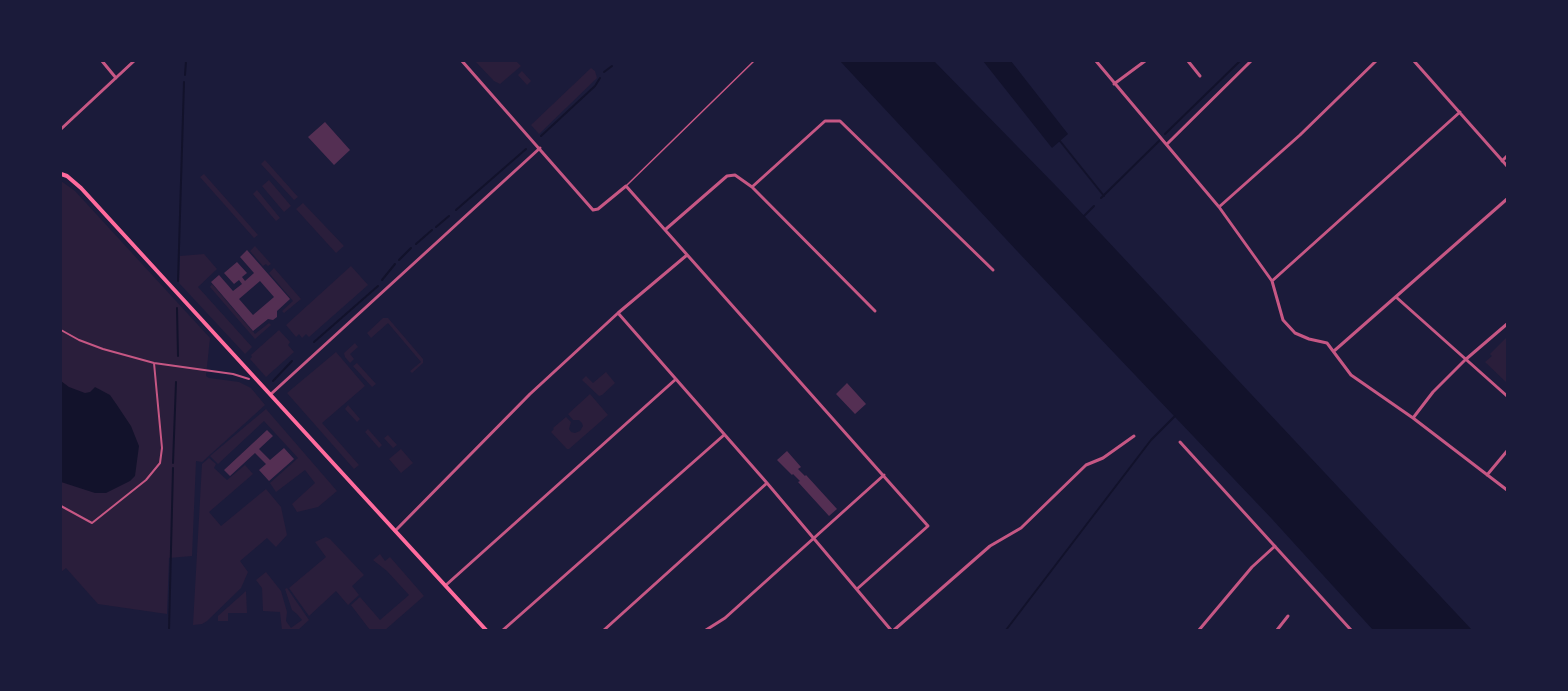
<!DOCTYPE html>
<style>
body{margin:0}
#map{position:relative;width:1568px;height:691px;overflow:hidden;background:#1b1b3a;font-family:"Exo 2",sans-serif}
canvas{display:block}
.frame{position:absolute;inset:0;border:62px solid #1b1b3a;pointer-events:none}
</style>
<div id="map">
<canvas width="1568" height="691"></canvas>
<div class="frame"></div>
</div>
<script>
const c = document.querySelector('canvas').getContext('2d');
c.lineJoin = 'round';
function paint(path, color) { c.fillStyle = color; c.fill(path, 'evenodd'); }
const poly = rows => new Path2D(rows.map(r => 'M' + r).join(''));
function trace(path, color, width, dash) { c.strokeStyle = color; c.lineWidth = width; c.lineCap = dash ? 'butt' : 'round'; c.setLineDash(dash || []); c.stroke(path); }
paint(poly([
 [475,61,516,61,521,66,500,84,494,81],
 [591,68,595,71,597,78,539,134,531,125],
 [522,71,531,81,527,85,518,75],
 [265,160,298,197,294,200,261,164],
 [204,174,258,235,254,238,200,177],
 [269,180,291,206,284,212,262,186],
 [61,181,75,191,210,338,206,376,209,378,239,382,251,388,265,405,202,462,196,461,192,556,169,558,167,614,98,604,66,568,61,572],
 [257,190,280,218,276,221,253,194],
 [303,203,344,246,336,253,296,209],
 [255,246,271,264,268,266,266,264,263,266,250,251],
 [204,254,217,269,198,287,252,347,245,354,179,283,180,256],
 [351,266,368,285,309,337,306,334,302,338,299,334,296,337,286,325],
 [274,268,301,299,284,313,282,311,293,301,269,273],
 [212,284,255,334,269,323,271,325,255,339,210,287],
 [383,318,388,318,423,359,423,363,412,373,410,371,421,362,388,323,371,338,367,333],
 [279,330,290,342,288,345,294,352,266,377,250,359,252,357,251,355],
 [1507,337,1507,383,1485,362,1492,356,1490,354],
 [355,343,358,347,350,354,354,359,350,363,345,357,344,353],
 [336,352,365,386,322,423,359,465,354,469,287,393],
 [357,363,376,384,372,387,353,366],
 [606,372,615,383,602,395,599,396,582,380,586,376,593,383],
 [590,394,608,415,569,449,567,449,551,432,554,429,553,428,566,417,571,422,569,429,571,432,575,433,580,431,583,426,582,423,579,420,573,420,568,414],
 [348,405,360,419,357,422,345,409],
 [266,409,337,491,318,507,297,512,292,504,315,483,305,470,276,492,270,483,298,458,264,421,218,464,210,456],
 [368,429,382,445,379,448,365,432],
 [388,435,397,445,393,448,384,438],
 [401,449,413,463,401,473,389,459],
 [209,458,216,464,214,468,227,480,245,465,253,474,209,512,221,526,266,489,281,507,287,535,276,547,267,538,240,561,248,572,241,588,207,621,202,624,193,625,202,464],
 [326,537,330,539,364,575,352,586,359,595,348,605,336,591,309,616,289,588,326,557,315,542],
 [380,554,385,561,390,557,424,596,385,630,370,630,351,605,360,597,380,620,409,595,387,571,373,560],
 [266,572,281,591,287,612,286,621,291,628,302,620,297,614,292,610,285,589,287,588,309,620,298,630,282,630,280,612,263,611,262,588,256,580],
 [246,591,247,613,228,613,228,621,218,621,218,616]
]), '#2a1e3b');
paint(poly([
 [840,61,934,61,1060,190,1472,630,1373,630,1272,519,1018,252],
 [983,61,1011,61,1068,134,1052,148],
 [61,381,69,387,85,393,90,392,95,387,110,395,117,405,131,426,139,446,135,476,130,481,106,493,95,493,61,482]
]), '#12122b');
trace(poly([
 [604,72,612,66],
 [185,75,186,61],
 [1165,134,1240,61],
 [541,136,595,86,600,78],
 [1060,141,1104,196],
 [1101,198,1159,141],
 [456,210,526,149],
 [1084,216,1094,206],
 [436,227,449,216],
 [416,244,432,230],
 [399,260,411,248],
 [382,280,395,264],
 [178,281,184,82],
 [177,308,178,356],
 [314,342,378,286],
 [273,381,292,361],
 [173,463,176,382],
 [169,630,173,468],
 [1006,630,1151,440,1175,416]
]), '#12122b', 2);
paint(poly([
 [325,122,350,150,334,165,308,137],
 [247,250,290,299,277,311,277,317,273,320,268,319,253,331,211,282,219,275,233,291,242,284,239,280,234,284,224,273,237,262,247,273,242,277,245,281,254,273,240,257],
 [260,281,274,297,253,315,239,299],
 [847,383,866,404,855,414,836,394],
 [267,430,273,436,259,449,270,460,284,448,294,459,269,481,259,470,266,464,255,453,230,476,224,470],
 [787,451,801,467,798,469,805,476,806,475,837,509,829,516,798,482,800,481,793,474,792,475,777,460]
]), '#542f53');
trace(poly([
 [627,185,754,61]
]), '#c65784', 1.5);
trace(poly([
 [61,330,79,340,103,349,154,363,233,374,249,379],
 [61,506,92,523,146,480,160,463,162,448,154,363]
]), '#c65784', 2);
trace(poly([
 [102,61,116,78],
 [462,61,593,210,598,209,626,186,928,526,857,589],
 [1096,61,1219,207,1272,281,1283,320,1295,333,1309,339,1327,343,1351,375,1413,418,1507,490],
 [1188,61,1200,76],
 [1414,61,1507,166],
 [1114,84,1145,61],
 [61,129,134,61],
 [1167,144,1251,61],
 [1502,161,1507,156],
 [752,187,875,311],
 [1219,207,1300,135,1376,61],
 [666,229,727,176,735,175,752,187,825,121,840,121,993,270],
 [1272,281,1460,112],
 [1396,297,1507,396],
 [618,313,767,483,891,630],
 [1334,351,1507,199],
 [271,394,540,148],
 [1413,418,1433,392,1465,360,1507,324],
 [1180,442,1351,630],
 [1487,475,1507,451],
 [395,531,530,394,618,313,687,255],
 [446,585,676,379],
 [503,630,724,435],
 [604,630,767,483],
 [706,630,725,618,884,475],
 [894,630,990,546,1021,528,1086,465,1103,458,1134,436],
 [1199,630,1252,567,1275,546],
 [1277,630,1288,616]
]), '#c65784', 3);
trace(poly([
 [61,174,67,176,81,188,486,630]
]), '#ff6b9d', 4);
</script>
